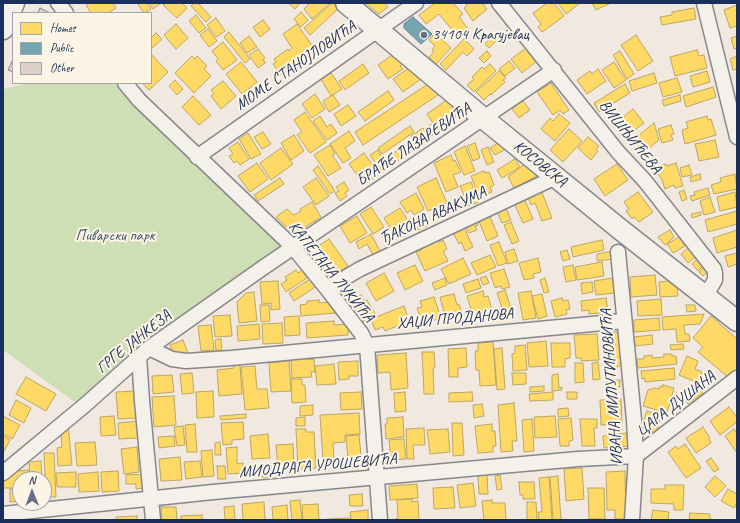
<!DOCTYPE html>
<meta charset="utf-8">
<style>
body{margin:0}
#map{position:relative;width:740px;height:523px;overflow:hidden;background:#f1e8df;font-family:Caveat,sans-serif}
canvas{display:block}
.frame{position:absolute;inset:0;border:4px solid #1b2f5e;pointer-events:none}
.legend{position:absolute;left:12px;top:12px;width:140px;height:72px;box-sizing:border-box;background:#fcf5e5;border:1px solid #a2a6af;margin:0;padding:5px 7px;list-style:none;font-size:12px;color:#1b2f5e}
.legend li{display:flex;align-items:center;gap:8px;height:20px}
.legend b{width:20px;border:1px solid #a2a6af}
.north{position:absolute;left:12px;top:471px;width:40px;height:40px;box-sizing:border-box;background:#fcf5e5;border:1px solid #a2a6af;border-radius:50%;rotate:359deg;font-size:11px;font-weight:700;line-height:16px;text-align:center;color:#1b2f5e}
.north::after{content:'';display:block;margin:auto;width:14px;height:18px;background:#66708b;clip-path:polygon(50% 0,100% 100%,50% 72%,0 100%)}
</style>
<div id="map">
<canvas width="740" height="523"></canvas>
<div class="frame"></div>
<ul class="legend">
<li><b style="height:11px;background:#ffd966"></b>Homes</li>
<li><b style="height:11px;background:#76a5af"></b>Public</li>
<li><b style="height:11px;background:#ddd0c8"></b>Other</li>
</ul>
<div class="north">N</div>
</div>
<script>
const c = document.querySelector('canvas').getContext('2d');
c.lineJoin = 'round';
function paint(path, color) { c.fillStyle = color; c.fill(path, 'evenodd'); }
const poly = rows => new Path2D(rows.map(r => 'M' + r).join(''));
function trace(path, color, width, dash) { c.strokeStyle = color; c.lineWidth = width; c.lineCap = dash ? 'butt' : 'round'; c.setLineDash(dash || []); c.stroke(path); }
function label(font, color, halo, rows, align = 'center') {
  c.font = font + ' Caveat,sans-serif'; c.lineWidth = 4; c.setLineDash([]); c.textBaseline = 'middle'; c.strokeStyle = halo; c.fillStyle = color; for (const [text, x, y, turn = 0] of rows) {
    c.save(); c.translate(x, y); c.rotate((+turn || 0) * Math.PI / 180); c.textAlign = isNaN(turn) ? turn : align; if (halo) c.strokeText(text, 0, 0); c.fillText(text, 0, 0); c.restore();
  }
}
paint(poly([
 [29,83,121,83,289,249,82,407,3,350,3,92,4,89]
]), '#cedfb6');
const homes = poly([
 [89,3,113,3,116,8,108,13,91,13,86,5,89,3],
 [137,3,147,3,151,9,144,13,137,3],
 [149,3,161,3,153,9,149,3],
 [166,3,182,3,187,8,177,18,163,5,166,3],
 [194,3,198,3,211,17,206,22,191,6,194,3],
 [288,3,300,3,295,9,288,3],
 [310,3,330,3,312,19,304,9,310,3],
 [332,3,335,3,339,8,310,35,304,28,332,3],
 [366,3,384,3,388,7,379,14,366,3],
 [435,3,453,3,463,14,459,17,469,30,459,38,439,14,426,24,419,15,435,3],
 [465,3,484,3,483,4,487,9,473,21,464,8,467,5,465,3],
 [547,3,554,3,564,16,542,32,538,27,541,24,533,13,547,3],
 [558,3,580,3,566,14,558,3],
 [592,3,611,3,596,10,592,3],
 [737,5,737,26,730,28,724,10,737,5],
 [694,8,696,19,662,25,660,17,672,15,672,12,694,8],
 [301,12,308,20,301,27,294,19,301,12],
 [196,15,206,28,199,33,189,21,196,15],
 [216,18,225,31,216,37,207,25,216,18],
 [263,20,270,29,260,37,253,27,263,20],
 [176,24,188,38,176,49,164,35,176,24],
 [297,24,318,54,287,75,285,72,281,75,273,64,276,62,274,59,288,49,289,51,292,48,283,34,297,24],
 [208,29,217,41,209,47,200,35,208,29],
 [229,32,250,59,245,63,224,37,229,32],
 [497,32,501,36,489,48,485,44,497,32],
 [156,33,162,39,151,49,151,38,156,33],
 [435,33,451,48,436,64,429,57,434,52,432,50,435,46,429,40,435,33],
 [636,35,653,61,638,71,621,45,636,35],
 [249,36,257,47,247,53,240,43,249,36],
 [737,36,737,48,734,49,731,38,737,36],
 [464,39,474,49,467,56,463,52,446,70,440,64,464,39],
 [223,42,237,60,223,70,216,61,218,59,212,51,223,42],
 [526,48,537,61,522,73,511,59,526,48],
 [258,49,265,58,263,59,265,63,258,68,249,55,258,49],
 [697,50,699,56,704,55,707,68,675,76,670,57,697,50],
 [487,51,491,56,484,63,479,58,487,51],
 [620,51,634,74,627,79,613,55,620,51],
 [395,53,405,62,400,66,403,69,388,79,378,65,395,53],
 [151,54,168,72,149,90,142,83,151,83,151,54],
 [192,56,195,59,197,56,207,66,204,69,211,76,194,93,175,73,192,56],
 [737,56,737,69,733,70,730,59,737,56],
 [509,61,515,68,505,76,499,69,509,61],
 [241,62,257,82,242,94,226,74,241,62],
 [614,62,626,80,614,88,602,70,614,62],
 [363,64,369,73,345,90,339,81,363,64],
 [490,64,496,71,474,92,467,85,474,79,472,77,482,67,484,69,490,64],
 [412,66,421,79,403,92,393,79,412,66],
 [598,69,606,81,587,94,577,80,590,71,592,74,598,69],
 [499,71,506,78,503,80,505,82,491,95,490,94,484,100,476,92,499,71],
 [707,71,710,82,693,87,690,76,707,71],
 [331,73,342,89,331,96,321,79,331,73],
 [654,73,657,83,632,91,629,81,654,73],
 [677,78,682,92,663,97,659,83,677,78],
 [175,80,183,89,177,95,169,86,175,80],
 [223,81,236,96,221,109,211,96,214,93,211,90,223,81],
 [551,83,569,110,563,114,560,110,553,115,537,92,551,83],
 [428,84,441,93,363,145,355,132,428,84],
 [625,84,630,93,599,112,594,103,625,84],
 [713,87,716,97,686,107,683,96,713,87],
 [388,91,394,100,365,121,358,112,388,91],
 [315,94,325,109,312,118,302,104,315,94],
 [333,95,340,105,329,112,323,101,333,95],
 [680,95,681,101,664,106,662,100,680,95],
 [193,96,211,115,199,125,182,107,193,96],
 [448,99,458,108,455,119,417,146,411,136,423,128,424,129,433,123,427,114,448,99],
 [523,101,530,110,519,118,512,109,523,101],
 [348,105,356,116,341,126,334,114,348,105],
 [633,109,644,123,627,136,616,123,633,109],
 [305,112,326,142,310,153,297,135,302,132,294,120,305,112],
 [559,114,570,123,555,141,541,129,550,118,553,121,559,114],
 [320,116,327,127,331,124,337,133,327,140,313,121,320,116],
 [707,116,708,120,711,119,716,135,685,144,682,130,688,128,686,122,707,116],
 [654,123,659,140,643,153,633,140,654,123],
 [671,125,674,134,671,135,673,140,662,143,658,129,671,125],
 [410,126,414,132,382,154,378,148,410,126],
 [569,129,582,141,563,162,550,150,569,129],
 [349,131,355,141,345,148,351,158,343,163,330,144,349,131],
 [263,132,271,144,262,149,254,137,263,132],
 [248,133,261,154,251,159,239,139,248,133],
 [294,135,304,151,291,160,281,143,294,135],
 [588,137,599,146,596,149,598,151,591,160,578,148,588,137],
 [715,140,719,157,699,161,695,144,715,140],
 [501,141,506,149,495,155,490,148,501,141],
 [238,142,249,159,240,165,237,161,234,163,229,156,233,154,229,148,238,142],
 [475,143,480,158,473,161,467,146,475,143],
 [408,144,413,151,394,163,390,155,408,144],
 [330,145,335,154,332,155,341,168,328,176,314,155,330,145],
 [465,146,475,171,464,175,454,152,465,146],
 [488,147,494,162,487,165,481,150,488,147],
 [281,148,293,164,271,180,260,163,281,148],
 [378,150,387,167,381,171,370,155,378,150],
 [364,153,379,174,364,185,349,164,364,153],
 [451,155,453,161,455,160,461,172,453,175,458,187,446,192,434,163,451,155],
 [515,159,520,167,502,178,497,170,515,159],
 [527,162,536,168,537,176,514,188,508,177,527,162],
 [257,163,268,179,250,192,238,176,257,163],
 [676,163,683,186,675,188,674,185,665,189,662,180,654,168,666,164,667,166,676,163],
 [617,164,628,180,605,196,594,179,617,164],
 [689,165,692,175,682,177,680,168,689,165],
 [318,166,335,191,330,194,313,170,318,166],
 [484,171,485,173,489,172,494,185,490,187,492,192,479,197,471,176,484,171],
 [700,174,701,179,691,182,690,177,700,174],
 [735,174,737,189,714,194,711,185,721,182,720,178,735,174],
 [280,178,284,184,258,201,254,195,280,178],
 [316,178,329,196,316,205,303,187,316,178],
 [436,178,447,203,428,211,417,187,436,178],
 [344,182,349,190,345,193,347,196,340,201,335,193,339,191,336,187,344,182],
 [471,182,479,202,468,206,460,186,471,182],
 [708,188,710,195,692,201,690,196,695,195,694,192,708,188],
 [541,190,552,218,542,221,535,203,531,205,527,195,541,190],
 [684,190,687,199,682,201,679,192,684,190],
 [638,192,653,212,639,222,634,217,632,219,626,211,629,209,624,202,638,192],
 [735,192,737,207,720,211,717,197,735,192],
 [416,193,424,209,414,215,411,210,407,213,400,202,416,193],
 [710,197,715,212,704,215,700,201,710,197],
 [524,198,533,219,523,223,514,203,524,198],
 [312,202,321,217,294,234,276,217,287,209,294,215,301,211,300,209,312,202],
 [371,207,384,227,373,234,360,214,371,207],
 [400,208,411,226,395,236,384,218,400,208],
 [506,208,511,220,502,223,497,211,506,208],
 [737,211,737,224,708,232,705,220,737,211],
 [701,212,701,215,692,218,691,214,701,212],
 [489,214,498,236,487,241,478,219,489,214],
 [424,215,429,225,418,230,413,220,424,215],
 [357,216,367,233,350,243,340,226,357,216],
 [475,220,478,225,475,226,477,230,469,233,465,225,475,220],
 [511,222,519,241,512,244,504,225,511,222],
 [463,225,473,247,465,251,461,242,459,244,452,231,463,225],
 [670,230,674,237,665,245,658,237,670,230],
 [737,230,737,247,717,253,713,238,737,230],
 [371,234,380,251,373,255,367,244,359,249,356,242,371,234],
 [679,237,685,246,673,253,667,244,679,237],
 [329,239,348,266,330,278,322,267,328,263,317,247,329,239],
 [438,239,439,242,443,240,447,249,443,251,448,261,425,271,416,252,421,250,420,247,438,239],
 [602,240,604,250,573,257,571,247,602,240],
 [499,242,507,263,498,266,490,245,499,242],
 [688,248,695,257,688,263,681,254,688,248],
 [514,249,518,261,508,264,505,252,514,249],
 [567,250,570,259,563,261,560,252,567,250],
 [613,251,614,259,597,261,597,254,613,251],
 [737,253,737,264,728,267,725,256,737,253],
 [490,255,496,267,477,275,471,263,490,255],
 [463,258,471,274,449,284,441,269,463,258],
 [538,258,541,272,533,274,534,278,524,280,519,263,538,258],
 [697,259,703,266,698,271,692,264,697,259],
 [602,262,604,276,577,280,575,267,602,262],
 [415,265,423,281,405,290,397,273,415,265],
 [573,265,576,280,566,282,563,267,573,265],
 [704,267,708,271,703,276,699,272,704,267],
 [504,269,510,287,502,289,501,286,495,288,490,273,504,269],
 [296,270,298,273,302,270,307,278,286,292,281,284,287,280,285,277,296,270],
 [384,273,394,291,376,301,366,283,384,273],
 [655,275,657,295,631,297,630,277,655,275],
 [486,276,489,283,483,285,480,278,486,276],
 [445,278,447,285,435,290,432,283,445,278],
 [545,278,549,292,544,293,540,280,545,278],
 [613,278,615,293,596,295,594,281,613,278],
 [310,279,315,287,294,301,289,293,310,279],
 [478,279,481,288,466,293,463,284,478,279],
 [278,281,280,309,271,310,271,303,262,304,260,282,278,281],
 [668,281,677,288,678,296,660,297,659,282,668,281],
 [592,282,593,292,582,294,581,283,592,282],
 [505,290,513,314,505,317,497,293,505,290],
 [483,291,484,297,488,296,493,313,474,319,467,296,483,291],
 [531,291,536,318,523,320,518,293,531,291],
 [254,292,257,321,239,323,237,302,246,293,254,292],
 [454,294,457,305,459,304,463,317,446,321,440,297,454,294],
 [542,294,547,316,538,319,532,296,542,294],
 [361,295,364,301,367,300,376,315,363,322,350,301,361,295],
 [434,297,441,318,423,324,417,308,422,307,420,301,434,297],
 [562,298,563,301,568,300,570,309,566,310,567,314,555,317,551,301,562,298],
 [606,298,608,312,589,314,589,310,582,311,581,301,606,298],
 [661,299,662,315,638,316,637,301,661,299],
 [319,300,319,303,329,302,335,313,301,316,300,305,307,304,307,301,319,300],
 [260,305,269,305,270,321,261,322,260,305],
 [686,305,695,305,696,311,687,312,686,305],
 [404,306,409,321,385,331,383,327,375,330,371,319,404,306],
 [704,314,700,324,684,325,685,334,689,334,690,341,677,342,676,329,663,330,662,317,704,314],
 [230,315,232,336,215,337,213,316,230,315],
 [299,316,300,335,285,336,284,317,299,316],
 [711,316,737,339,737,369,729,378,698,352,703,347,693,338,711,316],
 [659,318,660,330,634,332,634,320,659,318],
 [334,321,334,325,348,324,348,335,307,338,306,323,334,321],
 [282,323,283,343,263,344,262,324,282,323],
 [259,324,260,339,238,341,237,326,259,324],
 [211,325,214,350,201,351,198,326,211,325],
 [610,332,619,332,621,366,617,366,617,369,612,370,611,354,606,354,605,336,610,336,610,332],
 [597,334,599,360,581,361,581,358,576,358,574,335,597,334],
 [652,335,653,344,635,346,634,337,652,335],
 [221,339,222,350,216,350,215,340,221,339],
 [183,340,189,356,174,356,170,345,183,340],
 [546,341,548,366,529,367,527,343,546,341],
 [493,342,496,385,480,386,479,370,476,370,475,351,478,351,478,343,493,342],
 [551,343,570,343,570,358,565,359,565,367,552,367,551,343],
 [683,344,684,349,671,350,670,345,683,344],
 [525,345,527,370,513,371,512,354,515,353,515,346,525,345],
 [466,348,467,367,458,368,458,377,449,377,448,349,466,348],
 [502,348,505,389,497,390,494,349,502,348],
 [422,352,434,352,435,368,433,368,434,394,424,394,422,352],
 [406,353,408,388,391,390,390,372,378,373,377,355,406,353],
 [664,354,672,354,672,356,676,356,677,364,638,368,637,359,644,359,644,356,652,355,652,358,664,357,664,354],
 [687,356,698,361,695,369,702,372,698,383,679,375,687,356],
 [307,358,308,360,314,359,315,372,311,372,312,377,292,378,291,359,307,358],
 [289,361,291,391,271,392,269,363,289,361],
 [358,361,358,376,349,376,349,379,339,380,338,362,358,361],
 [598,362,600,379,593,380,592,363,598,362],
 [575,363,583,363,584,382,575,383,575,363],
 [334,364,336,384,317,385,315,366,334,364],
 [234,365,240,365,242,394,219,396,217,370,234,368,234,365],
 [255,366,257,389,267,389,269,408,245,410,241,367,255,366],
 [674,368,675,379,645,382,645,378,642,379,641,371,674,368],
 [192,373,194,393,182,394,180,374,192,373],
 [512,373,526,373,526,384,513,385,512,373],
 [558,374,559,388,562,387,562,390,552,391,552,375,558,374],
 [172,375,174,392,153,394,152,376,172,375],
 [26,377,56,394,46,411,16,394,26,377],
 [291,379,302,379,302,385,305,385,306,402,292,403,291,379],
 [620,380,620,387,607,387,607,381,620,380],
 [663,385,674,388,667,413,643,406,648,390,655,388,659,389,660,386,663,387,663,385],
 [697,385,703,393,688,404,682,396,697,385],
 [544,386,544,391,530,392,530,387,544,386],
 [136,391,138,418,118,419,116,392,136,391],
 [213,391,214,417,197,418,196,392,213,391],
 [361,392,362,409,341,410,340,393,361,392],
 [405,392,406,411,395,412,394,393,405,392],
 [472,392,473,401,449,402,449,393,472,392],
 [553,392,553,400,530,401,529,394,553,392],
 [567,392,577,392,577,399,567,399,567,392],
 [174,396,176,425,154,427,152,397,174,396],
 [621,399,622,424,601,425,600,400,621,399],
 [16,400,31,408,24,423,9,415,16,400],
 [514,403,517,441,512,441,513,451,501,452,498,405,514,403],
 [482,404,484,416,474,418,473,405,482,404],
 [313,405,313,415,300,416,300,406,313,405],
 [729,407,737,417,737,422,720,435,710,421,729,407],
 [568,408,569,416,558,417,558,409,568,408],
 [647,411,661,416,656,433,641,428,647,411],
 [359,413,360,434,345,435,345,442,333,443,334,459,323,460,320,415,359,413],
 [246,414,246,418,221,420,220,416,246,414],
 [3,416,20,425,12,439,3,434,3,416],
 [114,416,116,435,101,436,100,417,114,416],
 [555,416,557,437,535,438,534,417,555,416],
 [305,417,305,426,296,426,296,418,305,417],
 [403,417,404,437,386,439,385,424,387,424,387,418,403,417],
 [571,418,573,440,569,441,569,446,560,446,558,419,571,418],
 [532,419,534,451,524,452,522,420,532,419],
 [580,419,597,419,597,428,594,428,595,446,582,446,580,419],
 [137,421,138,438,119,439,118,423,137,421],
 [243,422,244,439,232,440,232,444,223,445,221,423,243,422],
 [452,423,462,423,464,455,453,456,452,423],
 [195,424,197,452,187,452,185,425,195,424],
 [492,424,492,431,495,431,496,446,493,446,493,452,478,453,475,426,492,424],
 [68,425,72,465,58,466,57,448,62,447,61,432,68,425],
 [183,426,185,445,177,446,174,427,183,426],
 [703,427,710,438,709,439,711,443,696,453,686,438,703,427],
 [424,428,425,445,413,445,414,459,407,459,406,429,424,428],
 [296,429,306,429,306,432,314,432,316,468,298,469,296,429],
 [448,429,450,452,430,454,427,430,448,429],
 [734,429,737,433,737,453,725,436,734,429],
 [619,432,619,434,627,433,628,446,604,448,603,436,608,435,608,433,619,432],
 [268,434,270,458,252,459,250,436,268,434],
 [359,435,361,456,356,456,356,459,348,460,346,436,359,435],
 [3,436,10,440,3,453,3,436],
 [174,436,175,446,159,448,158,437,174,436],
 [404,439,406,459,391,460,389,440,404,439],
 [95,442,97,465,77,466,75,443,95,442],
 [220,442,221,455,215,455,215,443,220,442],
 [293,444,294,468,278,469,276,445,293,444],
 [685,444,701,468,686,478,668,452,676,446,678,449,685,444],
 [137,447,139,472,124,474,121,449,137,447],
 [237,447,237,464,243,463,243,473,228,474,226,448,237,447],
 [212,450,214,476,203,477,201,451,212,450],
 [44,453,54,453,56,497,46,497,44,453],
 [180,457,182,480,161,481,159,459,180,457],
 [711,458,719,469,714,472,706,461,711,458],
 [41,461,42,479,30,479,29,462,41,461],
 [200,461,202,477,186,479,184,462,200,461],
 [271,464,272,477,262,477,261,465,271,464],
 [217,466,225,466,226,479,218,479,217,466],
 [582,468,584,499,566,501,564,469,582,468],
 [28,470,28,479,20,479,20,488,3,488,3,482,18,471,28,470],
 [118,471,119,491,102,492,101,472,118,471],
 [625,471,626,519,615,519,615,510,607,510,606,472,625,471],
 [76,472,76,487,57,487,56,473,76,472],
 [98,472,99,491,79,492,78,474,98,472],
 [145,474,146,488,136,489,136,484,126,484,126,475,145,474],
 [487,475,488,494,479,494,478,476,487,475],
 [500,475,502,489,497,490,495,476,500,475],
 [558,476,561,520,553,520,550,477,558,476],
 [715,476,726,486,715,497,705,487,715,476],
 [549,477,552,520,539,520,538,512,542,512,539,478,549,477],
 [519,482,534,482,535,499,523,499,523,495,520,495,519,482],
 [473,483,476,506,460,508,457,485,473,483],
 [417,484,418,498,390,500,389,486,417,484],
 [665,485,684,485,683,510,674,510,674,504,651,503,651,489,665,489,665,485],
 [453,487,455,508,434,509,433,488,453,487],
 [588,488,604,488,605,519,589,519,588,488],
 [10,489,20,489,20,501,10,502,10,489],
 [728,489,737,494,737,502,734,508,721,501,728,489],
 [362,494,363,506,350,506,349,495,362,494],
 [412,499,412,502,418,501,419,520,395,520,395,519,398,518,397,500,412,499],
 [300,500,302,520,292,520,290,501,300,500],
 [492,500,492,503,505,503,506,520,484,520,482,501,492,500],
 [264,502,265,520,243,520,242,504,264,502],
 [527,502,536,502,537,520,527,520,527,502],
 [318,504,319,520,303,520,302,505,318,504],
 [287,505,288,520,273,520,272,507,287,505],
 [234,506,235,520,225,520,224,507,234,506],
 [161,507,176,507,177,520,162,520,161,507],
 [368,510,368,520,351,520,350,512,368,510],
 [653,510,669,512,668,520,651,520,653,510],
 [690,513,710,514,710,520,689,520,690,513],
 [202,515,202,520,181,520,181,516,202,515],
 [137,516,137,520,116,520,116,517,137,516],
 [349,518,349,520,327,520,327,519,349,518]
]);
paint(homes, '#ffd966');
trace(homes, '#bba664', 1);
const public = poly([
 [413,17,432,34,421,44,404,28,404,24,413,17]
]);
paint(public, '#76a5af');
trace(public, '#5b8297', 1);
const building = poly([
 [40,8,50,13,38,13,40,8],
 [13,59,13,72,8,70,13,59]
]);
paint(building, '#ddd0c8');
trace(building, '#87878c', 1);
const street = poly([
 [58,3,66,13],
 [499,3,618,152,645,181,714,269,715,273,715,280,705,297],
 [704,3,737,137],
 [125,83,139,100,293,247,328,290,361,333,367,345,380,520],
 [197,157,416,3],
 [618,252,634,420,636,456,632,520],
 [328,290,343,279,360,269,556,177],
 [149,348,172,359,186,361,231,358,624,321],
 [139,356,142,401,153,520],
 [636,456,737,378],
 [3,473,85,405,149,348,264,267,554,70],
 [3,514,213,492,578,459,636,456]
]);
const secondary = poly([
 [346,3,483,118,621,230,737,321],
 [3,29,14,3]
]);
trace(street, '#87878c', 17);
trace(secondary, '#87878c', 23);
trace(street, '#f4f0ea', 14);
trace(secondary, '#f4f0ea', 20);
for (const [x, y, r, color] of [
 [424,35,4,"#66708b"]
]) { const dot = new Path2D(); dot.arc(x, y, r, 0, 2 * Math.PI); c.fillStyle = color; c.fill(dot); trace(dot, '#fcf5e5', 1.5); }
label('16px', '#1b2f5e', '#fcf5e5', [
 ["34104 Крагујевац",432,35]
], 'left');
label('16px', '#1b2f5e', '#fcf5e5', [
 ["МОМЕ СТАНОЈЛОВИЋА",296,66,-35],
 ["ВИШЊИЋЕВА",630,137,51],
 ["БРАЋЕ ЛАЗАРЕВИЋА",414,145,-34],
 ["КОСОВСКА",540,164,39],
 ["ЂАКОНА АВАКУМА",433,216,-25],
 ["КАПЕТАНА ЛУКИЋА",331,272,51],
 ["ХАЏИ ПРОДАНОВА",455,319,-5],
 ["ГРГЕ ЈАНКЕЗА",134,342,-39],
 ["ИВАНА МИЛУТИНОВИЋА",612,387,-94],
 ["ЦАРА ДУШАНА",676,404,-38],
 ["МИОДРАГА УРОШЕВИЋА",318,466,-5]
]);
label('16px', '#41596c', '#fcf5e5', [
 ["Пиварски парк",115,236]
]);
</script>
